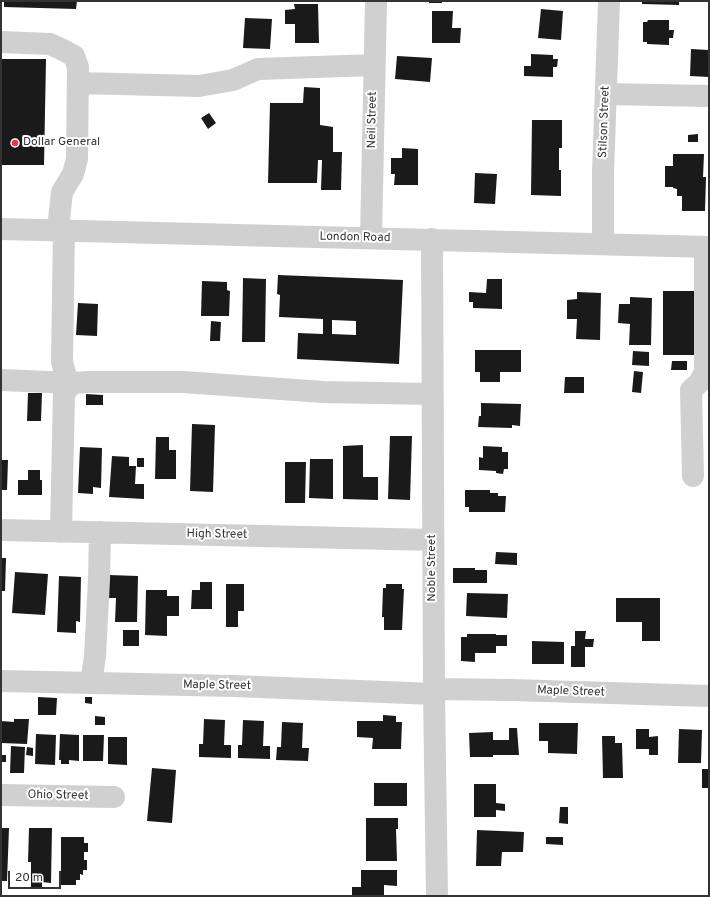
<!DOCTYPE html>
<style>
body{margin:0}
#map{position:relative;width:710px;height:897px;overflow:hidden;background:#fff;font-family:Overpass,sans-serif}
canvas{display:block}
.frame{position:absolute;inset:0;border:2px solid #333;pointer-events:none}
.scale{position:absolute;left:8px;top:871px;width:53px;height:18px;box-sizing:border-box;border:2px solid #333;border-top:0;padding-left:5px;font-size:12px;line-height:14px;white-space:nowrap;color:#333;-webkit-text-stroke:3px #fff;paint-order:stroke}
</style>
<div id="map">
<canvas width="710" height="897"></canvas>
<div class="frame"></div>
<div class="scale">20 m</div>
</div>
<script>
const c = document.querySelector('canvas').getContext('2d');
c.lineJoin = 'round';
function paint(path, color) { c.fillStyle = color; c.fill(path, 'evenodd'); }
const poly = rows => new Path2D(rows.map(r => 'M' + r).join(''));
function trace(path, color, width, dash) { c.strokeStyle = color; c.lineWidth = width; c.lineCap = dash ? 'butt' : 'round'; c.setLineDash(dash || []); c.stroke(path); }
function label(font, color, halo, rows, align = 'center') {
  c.font = font + ' Overpass,sans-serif'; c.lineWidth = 4; c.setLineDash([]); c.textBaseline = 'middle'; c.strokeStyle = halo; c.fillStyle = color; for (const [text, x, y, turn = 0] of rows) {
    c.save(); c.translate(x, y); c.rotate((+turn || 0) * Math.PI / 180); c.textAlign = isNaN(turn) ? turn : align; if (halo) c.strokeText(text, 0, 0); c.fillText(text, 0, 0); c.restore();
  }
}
paint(poly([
 [4,1,77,1,76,9,4,7],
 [429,1,442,1,442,3,429,3],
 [642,1,679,1,679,5,642,4],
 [294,4,318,4,319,43,295,43,295,24,285,24,285,10,295,9],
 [541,9,563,11,561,40,538,38],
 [432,11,453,11,452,28,461,28,460,43,432,43],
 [245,18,272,19,270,49,243,48],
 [648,20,669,20,669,30,674,30,673,38,669,38,669,45,647,44,647,42,643,42,643,22,647,22],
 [691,49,709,50,709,77,690,76],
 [531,54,553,55,553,59,558,59,557,67,553,67,553,77,524,76,524,66,531,66],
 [397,56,432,58,430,82,395,79],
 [1,59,46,59,44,165,1,165],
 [304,87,320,88,320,125,333,127,333,152,342,152,341,190,321,190,322,160,318,160,317,183,268,183,270,103,303,103],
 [209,113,216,123,208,129,201,118],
 [532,120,562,120,562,148,559,148,559,170,561,170,561,196,531,195],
 [698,134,698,142,688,142,688,135],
 [402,148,418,149,418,185,394,185,395,174,391,174,391,158,402,158],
 [673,154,704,154,703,177,706,177,705,211,682,211,682,196,677,196,677,189,673,188,673,187,665,187,665,166,673,166],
 [475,173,497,174,495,204,474,203],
 [278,275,403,280,399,364,297,359,298,333,323,334,323,319,279,317,280,295,277,294],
 [332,320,356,321,356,335,332,334],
 [243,278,266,279,265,342,242,342],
 [487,279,502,279,502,309,473,308,473,302,469,302,469,292,486,293],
 [202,281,227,282,227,290,230,291,229,316,201,316],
 [663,291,696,291,696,355,663,355],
 [577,292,601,293,600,340,576,339,577,319,567,319,567,300,577,299],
 [630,297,652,298,651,345,629,345,630,324,618,323,619,304,630,304],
 [78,303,98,304,97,336,76,335],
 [211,321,221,322,220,341,210,341],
 [475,350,521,350,521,372,500,372,500,382,480,382,480,372,475,372],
 [633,351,649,352,649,366,632,365],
 [672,361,687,361,687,370,671,370],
 [634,371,643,372,641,393,632,392],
 [565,377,584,377,584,393,564,393],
 [28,393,42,393,41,421,27,421],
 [86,394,103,395,103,405,86,405],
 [481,403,521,404,520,426,512,425,512,428,478,427,479,416,481,416],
 [192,424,215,425,213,492,190,491],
 [390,436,412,436,410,500,388,499],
 [156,437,169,437,169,450,176,450,176,479,155,479],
 [363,445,363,477,378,477,378,500,343,499,343,446],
 [483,446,502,447,502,452,508,452,508,469,504,469,503,474,496,473,496,471,479,470,479,457,483,458],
 [80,447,102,448,101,488,93,487,93,494,78,493],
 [112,456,129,457,129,466,136,466,135,484,144,484,144,499,109,497],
 [137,458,144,458,144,467,137,467],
 [310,459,333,459,333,499,309,498],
 [1,460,8,460,7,490,1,490],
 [285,462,306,462,305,503,285,503],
 [28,470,40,470,40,480,42,480,42,495,18,495,18,480,28,480],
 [465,490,490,490,490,493,498,493,498,496,506,496,505,512,469,512,469,507,465,507],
 [496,552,517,553,517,565,495,564],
 [1,558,6,558,5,591,1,591],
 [453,568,475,568,475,570,487,570,487,583,453,583],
 [15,572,48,574,45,615,12,613],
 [109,575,138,576,137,622,115,622,116,598,108,598],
 [59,576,81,577,80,622,76,621,76,633,57,632],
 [200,582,212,582,212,609,191,609,192,590,200,590],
 [226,584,244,584,244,611,238,611,238,627,226,627],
 [386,584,402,584,402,589,404,589,402,630,384,630,384,617,382,617,383,588,386,588],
 [146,590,167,590,167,596,179,596,179,616,167,616,167,636,145,635],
 [467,593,508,594,507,618,466,616],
 [616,598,660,598,660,641,642,641,642,622,616,622],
 [123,630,139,630,139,646,123,646],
 [575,631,586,631,585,639,594,639,593,647,585,647,585,667,571,667,571,646,575,646],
 [467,634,496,634,496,635,507,635,507,646,496,646,496,653,475,653,475,662,461,661,461,637,467,637],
 [532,641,564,642,564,664,532,664],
 [38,697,57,698,56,715,38,715],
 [85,697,92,697,92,704,85,703],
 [383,715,396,716,396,722,402,722,401,749,372,749,373,738,357,737,357,721,383,721],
 [95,716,105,717,105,725,95,725],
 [14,719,29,719,27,744,1,743,1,721,14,722],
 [204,719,225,720,224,745,231,745,231,758,199,757,199,744,203,744],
 [243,720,264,721,263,746,270,746,270,759,238,758,238,745,242,745],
 [282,722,303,723,302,748,309,748,308,761,276,760,277,747,281,747],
 [539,723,578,723,577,754,548,753,548,741,539,741],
 [509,728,517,728,519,755,493,755,493,757,470,757,469,733,493,732,493,740,509,740],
 [636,729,649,729,649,737,658,736,658,755,649,755,649,749,636,749],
 [679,729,702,730,701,763,678,763],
 [36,734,56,735,55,765,35,764],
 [60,734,79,735,79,761,69,760,69,764,61,764,61,760,59,760],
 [83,735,104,735,103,761,83,761],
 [602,736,615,736,615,743,622,743,623,778,603,778],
 [108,737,127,737,127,765,108,764],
 [11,746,25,747,24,773,10,773],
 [27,747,33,748,33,756,26,755],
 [1,755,6,755,6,762,1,762],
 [152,768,176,770,172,823,147,821],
 [702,769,709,769,709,788,702,788],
 [374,783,407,783,407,806,374,806],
 [474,784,496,784,496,803,505,804,505,811,496,810,496,817,474,817],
 [560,807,568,807,568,824,559,823],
 [366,818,398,818,398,829,396,829,397,861,366,861],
 [1,828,9,828,7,881,1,881],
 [29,828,52,828,51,883,42,882,42,887,31,887,31,862,28,862],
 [477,830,524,832,523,852,502,852,501,866,476,866],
 [61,837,84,837,84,843,88,843,88,852,84,852,84,860,87,860,87,870,83,870,83,875,80,874,80,880,76,880,76,885,61,885],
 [546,837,563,837,563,845,546,844],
 [361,870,397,870,397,886,384,885,384,896,352,896,352,887,361,887]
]), '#1a1a1a');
trace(poly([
 [1,42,50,44,61,49,74,56,78,67,77,159,73,174,62,192,58,229],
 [78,83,199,86,233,80,258,69,374,65],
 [606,94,709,96],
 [1,229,709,247],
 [64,230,62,362,68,383],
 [371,238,376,1],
 [432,239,434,694,437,896],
 [603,244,603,173,609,1],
 [1,380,73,383],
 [693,476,691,390,699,383,705,372,705,247],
 [1,530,433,540],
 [61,532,64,393,73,383,87,382,183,382,323,392,432,394],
 [1,681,234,686,434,694],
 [91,683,95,656,99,580,100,532],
 [434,689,511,690,709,696],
 [1,795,114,797]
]), '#d0d0d0', 22);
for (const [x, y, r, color] of [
 [15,143,4,"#e63946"]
]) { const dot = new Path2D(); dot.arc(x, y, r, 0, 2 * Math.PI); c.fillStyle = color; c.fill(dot); trace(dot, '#fff', 1.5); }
label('12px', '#333', '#fff', [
 ["Neil Street",373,120,-89],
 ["Stilson Street",605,122,-88],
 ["London Road",355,238,1],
 ["High Street",217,535,1],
 ["Noble Street",433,568,-90],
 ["Maple Street",217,686,1],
 ["Maple Street",571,692,2],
 ["Ohio Street",58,796,1]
]);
label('12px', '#333', '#fff', [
 ["Dollar General",23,143]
], 'left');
</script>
